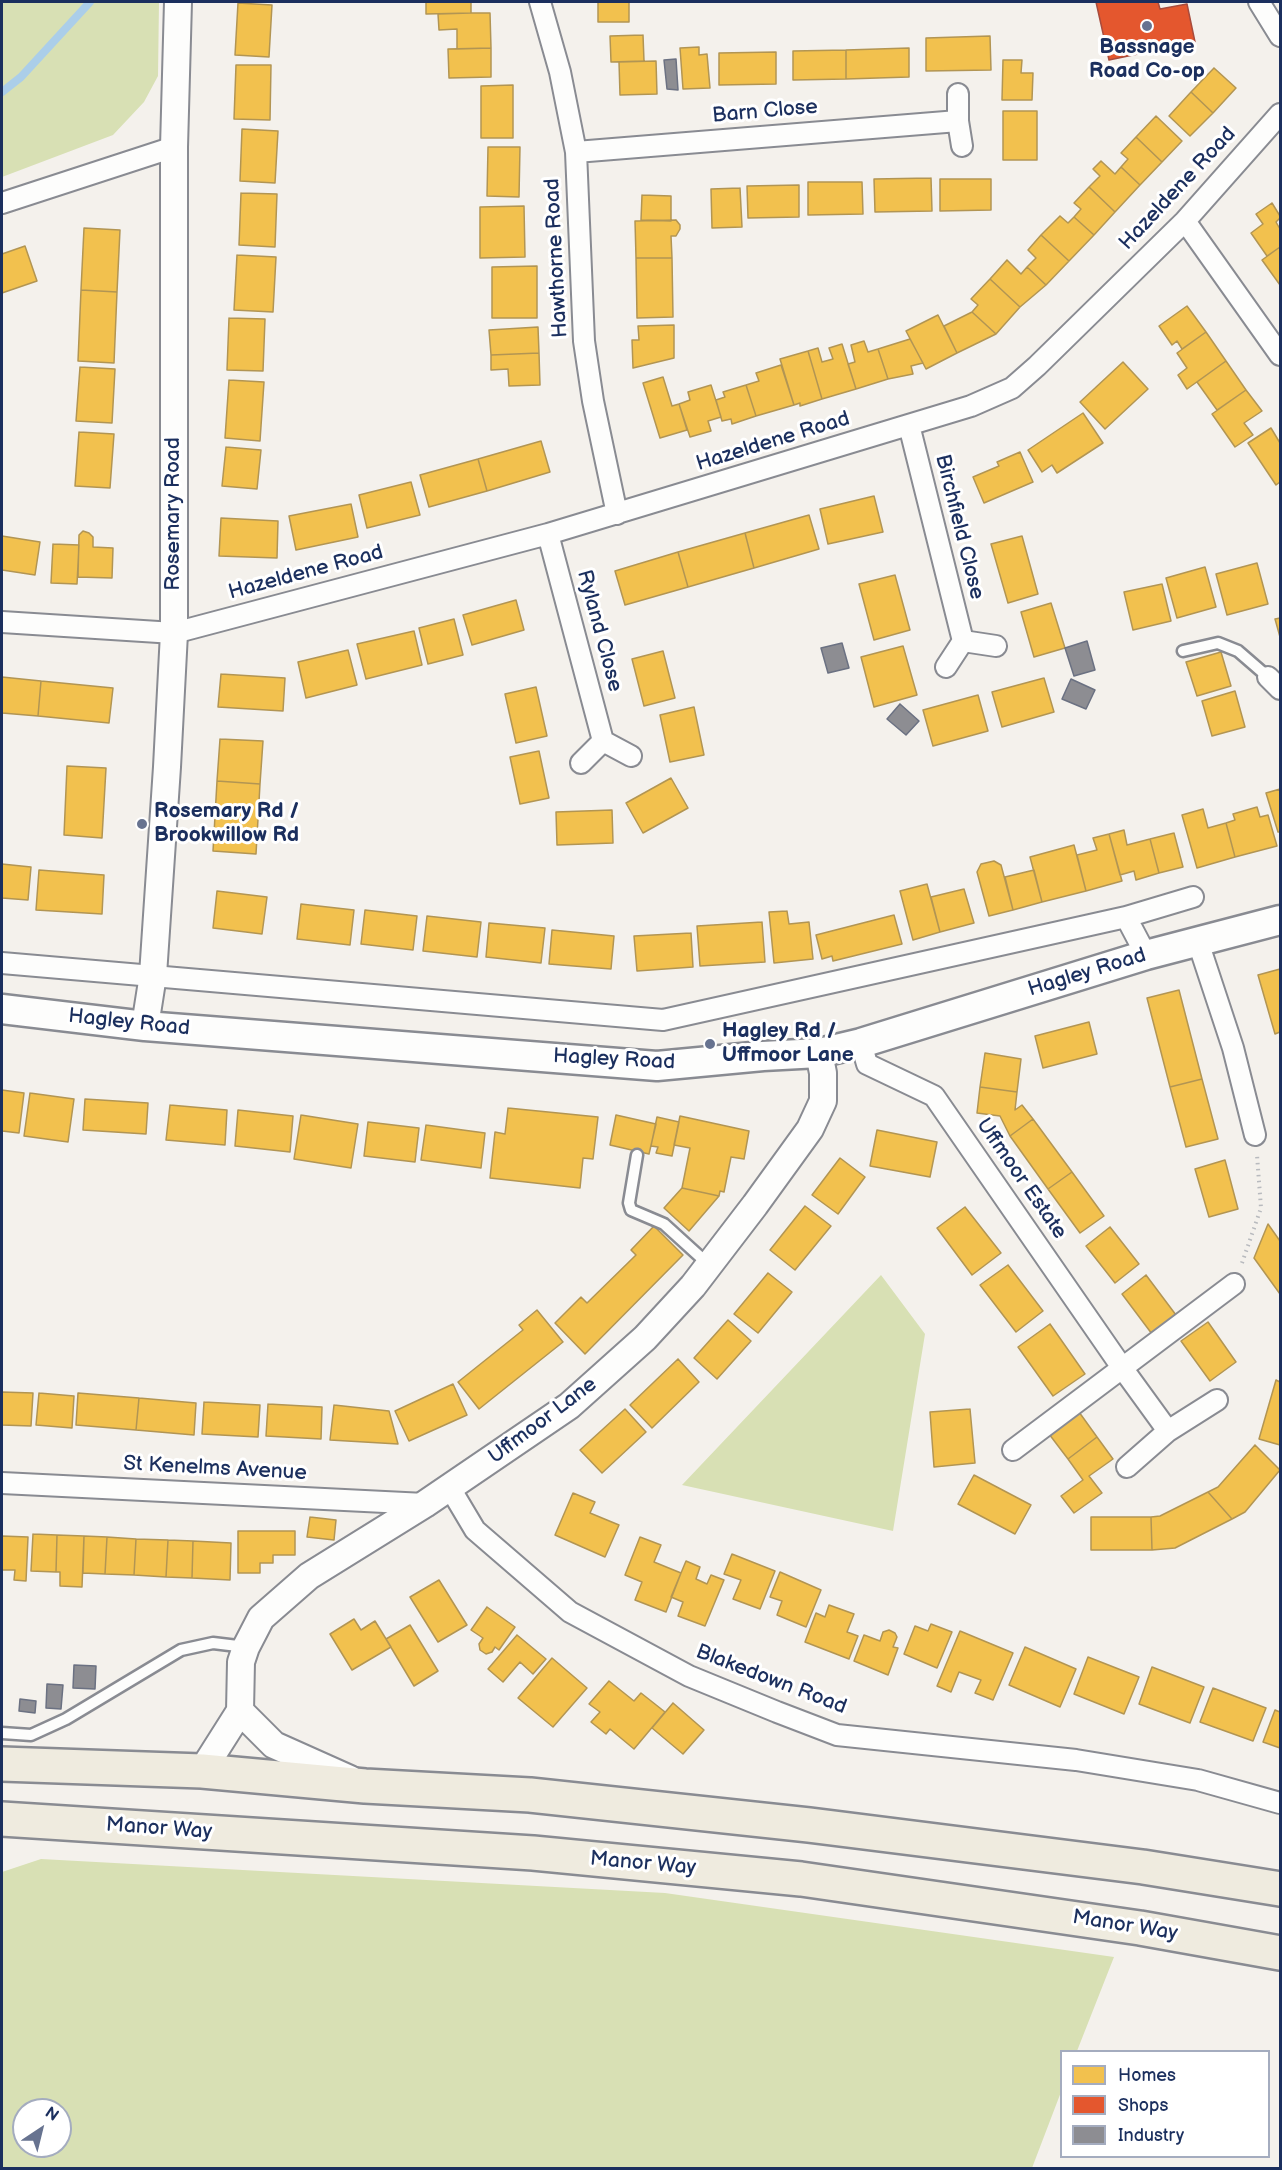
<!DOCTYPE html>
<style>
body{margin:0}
#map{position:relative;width:1282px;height:2170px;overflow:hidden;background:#f4f1ec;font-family:"Balsamiq Sans",sans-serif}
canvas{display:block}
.frame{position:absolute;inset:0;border:3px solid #1b2f5e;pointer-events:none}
.legend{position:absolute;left:1060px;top:2050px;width:210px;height:108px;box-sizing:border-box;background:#fff;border:2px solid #a4acbf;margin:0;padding:8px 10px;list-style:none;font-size:18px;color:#1b2f5e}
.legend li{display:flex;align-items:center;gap:12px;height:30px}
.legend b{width:30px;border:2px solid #a4acbf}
.north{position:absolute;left:12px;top:2098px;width:60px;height:60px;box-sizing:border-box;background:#fff;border:2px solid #a4acbf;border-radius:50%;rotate:35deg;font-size:16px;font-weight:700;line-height:24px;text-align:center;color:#1b2f5e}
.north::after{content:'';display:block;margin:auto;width:21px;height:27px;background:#677390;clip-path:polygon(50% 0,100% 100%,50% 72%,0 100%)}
</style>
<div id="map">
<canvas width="1282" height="2170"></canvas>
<div class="frame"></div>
<ul class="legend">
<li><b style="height:16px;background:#f2c14e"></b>Homes</li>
<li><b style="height:16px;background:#e4572e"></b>Shops</li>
<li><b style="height:16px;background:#8d8d92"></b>Industry</li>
</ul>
<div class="north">N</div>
</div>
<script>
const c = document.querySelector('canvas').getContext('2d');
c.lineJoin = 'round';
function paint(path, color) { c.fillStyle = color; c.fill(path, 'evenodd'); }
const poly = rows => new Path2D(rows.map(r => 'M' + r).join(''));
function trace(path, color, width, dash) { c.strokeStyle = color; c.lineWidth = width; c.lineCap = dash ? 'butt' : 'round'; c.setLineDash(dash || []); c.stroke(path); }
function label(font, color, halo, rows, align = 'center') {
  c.font = font + ' "Balsamiq Sans",sans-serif'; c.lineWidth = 6; c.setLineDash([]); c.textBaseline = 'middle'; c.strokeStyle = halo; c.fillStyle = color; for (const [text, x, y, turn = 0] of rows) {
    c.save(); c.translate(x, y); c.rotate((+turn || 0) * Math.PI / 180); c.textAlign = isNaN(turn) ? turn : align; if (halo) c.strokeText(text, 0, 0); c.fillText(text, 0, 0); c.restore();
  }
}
paint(poly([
 [2,2,159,2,158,76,144,102,113,135,2,177],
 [881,1275,925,1334,893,1531,682,1485],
 [41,1859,665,1893,1114,1957,1077,2051,1062,2052,1061,2092,1032,2168,2,2168,2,1872],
 [24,2110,60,2110,60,2146,24,2146]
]), '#d8e0b4');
const homes = poly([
 [426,2,471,2,471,13,426,14,426,2],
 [598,2,629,2,629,22,598,22,598,2],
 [238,3,272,5,269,57,235,55,238,3],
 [471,13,490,13,491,48,457,49,457,29,439,30,438,14,471,13],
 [643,35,644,61,611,62,610,36,643,35],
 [990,36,991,70,926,71,926,38,990,36],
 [699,47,699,55,707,54,710,88,683,89,680,48,699,47],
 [491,48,491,77,449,78,448,49,491,48],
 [909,48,909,77,846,79,846,50,909,48],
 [846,50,846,79,793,80,793,51,846,50],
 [776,52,776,84,719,85,719,53,776,52],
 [1003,60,1022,60,1021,73,1033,73,1032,100,1002,100,1003,60],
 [656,61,657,94,620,95,619,62,656,61],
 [236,65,271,65,270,120,234,119,236,65],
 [1214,68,1236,88,1213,113,1191,92,1214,68],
 [513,85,513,138,481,138,481,86,513,85],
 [1191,92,1213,113,1190,136,1169,116,1191,92],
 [1003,111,1037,111,1037,160,1003,160,1003,111],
 [1156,116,1182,141,1162,162,1136,137,1156,116],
 [242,129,278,131,275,183,240,181,242,129],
 [1136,137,1162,162,1140,185,1121,167,1128,159,1121,153,1136,137],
 [488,147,520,147,519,197,487,196,488,147],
 [1101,161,1115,174,1121,167,1140,185,1115,212,1089,187,1100,176,1093,169,1101,161],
 [931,178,932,211,875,212,874,179,931,178],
 [940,179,991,179,991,210,940,211,940,179],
 [808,182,862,182,863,214,808,215,808,182],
 [799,185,799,217,748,218,747,186,799,185],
 [1089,187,1115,212,1094,235,1074,217,1081,209,1074,203,1089,187],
 [740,188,742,227,712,228,711,189,740,188],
 [241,193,277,194,275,247,239,245,241,193],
 [642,195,671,196,671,221,641,220,642,195],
 [1272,203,1280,216,1280,218,1276,222,1280,229,1280,247,1267,256,1251,233,1263,224,1256,214,1272,203],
 [524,206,525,257,480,258,480,207,524,206],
 [1060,216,1068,223,1074,217,1094,235,1069,261,1041,235,1060,216],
 [676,220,680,225,680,229,676,236,671,236,672,258,636,258,635,221,676,220],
 [84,228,120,230,117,292,81,290,84,228],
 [1041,235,1069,261,1046,285,1027,267,1036,258,1028,250,1041,235],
 [25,246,37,281,2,293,2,254,25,246],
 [1280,247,1280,285,1262,260,1280,247],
 [237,255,276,257,273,312,234,310,237,255],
 [636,258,672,258,673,317,637,318,636,258],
 [1007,260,1021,274,1027,267,1046,285,1020,307,990,279,1007,260],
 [537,266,537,318,492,318,492,267,537,266],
 [990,279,1020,307,996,334,972,312,978,305,971,299,990,279],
 [81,290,117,292,114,363,78,361,81,290],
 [1187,306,1206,332,1182,349,1177,341,1172,345,1159,326,1187,306],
 [972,312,996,334,957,353,944,326,972,312],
 [938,315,957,353,926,369,906,331,938,315],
 [229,318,265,319,263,371,227,370,229,318],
 [674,325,674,358,633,368,632,340,639,340,638,326,674,325],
 [538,327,539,353,491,355,489,330,538,327],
 [1206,332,1226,361,1187,389,1178,375,1187,368,1177,353,1206,332],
 [910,339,923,363,911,366,913,374,888,379,878,349,910,339],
 [864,341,868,352,878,349,888,379,856,389,848,364,855,362,851,345,864,341],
 [842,344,856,389,822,399,808,351,818,348,822,362,833,359,829,348,842,344],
 [808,351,822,399,800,406,800,403,794,405,780,359,808,351],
 [539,353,540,385,509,386,508,369,491,370,491,355,539,353],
 [1226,361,1246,390,1217,410,1197,382,1226,361],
 [1123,362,1148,389,1105,429,1080,402,1123,362],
 [781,365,794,405,756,416,746,385,759,381,756,373,781,365],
 [80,367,115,369,112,423,76,421,80,367],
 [663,377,672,406,679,404,687,430,660,438,643,383,663,377],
 [229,380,264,382,260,441,225,438,229,380],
 [711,385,721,417,708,421,711,431,690,437,679,404,690,400,688,392,711,385],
 [746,385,756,416,732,424,731,419,722,421,716,400,725,397,723,392,746,385],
 [1246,390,1262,411,1244,423,1253,435,1235,447,1212,414,1246,390],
 [1083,413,1103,443,1057,473,1052,465,1042,472,1028,450,1083,413],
 [1271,428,1280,443,1280,482,1276,485,1248,443,1271,428],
 [79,432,114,434,110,488,75,486,79,432],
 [541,441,550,472,487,491,478,459,541,441],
 [226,447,261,450,257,489,222,486,226,447],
 [1020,452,1033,482,984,503,973,477,999,466,997,462,1020,452],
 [478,459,487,491,429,507,420,475,478,459],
 [411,482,420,515,367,528,359,495,411,482],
 [874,496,883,532,828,544,820,509,874,496],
 [351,504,358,537,296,550,289,516,351,504],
 [809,515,819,549,754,568,745,533,809,515],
 [221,518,278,521,277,558,219,556,221,518],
 [83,531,89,533,93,537,93,547,113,548,112,578,78,577,79,535,83,531],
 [745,533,754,568,688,587,678,552,745,533],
 [2,536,40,542,35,575,2,570,2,536],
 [1022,536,1038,594,1008,603,991,544,1022,536],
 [53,544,79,545,77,584,51,583,53,544],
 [678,552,688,587,625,605,615,571,678,552],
 [1257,563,1268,604,1227,615,1216,574,1257,563],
 [1205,567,1216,607,1177,618,1166,578,1205,567],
 [895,575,910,630,874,640,859,584,895,575],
 [1162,584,1171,621,1133,630,1124,592,1162,584],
 [516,600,524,630,472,645,463,615,516,600],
 [1051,603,1065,648,1034,657,1021,612,1051,603],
 [1280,618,1280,637,1275,619,1280,618],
 [454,619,463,655,428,664,419,628,454,619],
 [414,631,422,665,366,679,357,644,414,631],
 [903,646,917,695,874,707,861,657,903,646],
 [348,650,357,685,306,698,298,662,348,650],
 [663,651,675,698,644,706,632,659,663,651],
 [1221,652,1231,686,1197,696,1186,662,1221,652],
 [221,674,285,678,283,711,218,707,221,674],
 [2,677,41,681,38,716,2,713,2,677],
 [1044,678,1054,712,1002,727,992,692,1044,678],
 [41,681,113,688,109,723,38,716,41,681],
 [536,687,547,736,516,743,505,694,536,687],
 [1235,691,1245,727,1212,736,1202,701,1235,691],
 [978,695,988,731,933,746,923,710,978,695],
 [694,707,704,755,670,762,660,715,694,707],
 [220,739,263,741,260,784,217,781,220,739],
 [539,751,549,798,520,804,510,757,539,751],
 [67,766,106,768,102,838,64,835,67,766],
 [671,778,688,808,643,833,626,803,671,778],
 [217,781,260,784,256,854,213,851,217,781],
 [1280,789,1280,832,1278,832,1266,793,1280,789],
 [1257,807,1260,817,1268,815,1277,846,1235,857,1226,823,1235,820,1233,814,1257,807],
 [1203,809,1208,828,1226,823,1235,857,1197,868,1182,815,1203,809],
 [612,810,613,843,557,845,556,812,612,810],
 [1124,830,1127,845,1150,839,1159,873,1136,880,1134,871,1120,875,1109,834,1124,830],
 [1174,833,1183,867,1159,873,1150,839,1174,833],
 [1109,834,1122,881,1086,891,1077,855,1097,850,1093,838,1109,834],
 [1074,845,1086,891,1042,902,1030,857,1074,845],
 [994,861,1001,865,1013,910,989,916,977,872,981,864,994,861],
 [2,864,31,867,28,900,2,898,2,864],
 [39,870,104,875,102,914,36,910,39,870],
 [1034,870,1042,902,1013,910,1005,877,1034,870],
 [927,884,940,932,913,940,900,891,927,884],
 [964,889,974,923,940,932,931,897,964,889],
 [217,891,267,897,262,934,213,928,217,891],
 [301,904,354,910,350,945,297,939,301,904],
 [365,910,417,916,413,950,361,944,365,910],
 [787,911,789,924,809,922,813,959,774,963,769,912,787,911],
 [894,915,902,944,833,961,832,956,822,959,816,935,894,915],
 [427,916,481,922,477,957,423,951,427,916],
 [762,922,765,962,700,966,697,926,762,922],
 [489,923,545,928,541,963,486,957,489,923],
 [552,930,614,936,611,969,549,964,552,930],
 [691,933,693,967,637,971,634,936,691,933],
 [1280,969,1280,1032,1275,1034,1258,975,1280,969],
 [1179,990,1202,1079,1170,1087,1147,998,1179,990],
 [1089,1022,1097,1054,1043,1068,1035,1036,1089,1022],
 [985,1053,1021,1059,1017,1092,980,1087,985,1053],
 [1202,1079,1218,1139,1186,1147,1170,1087,1202,1079],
 [980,1087,1017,1092,1015,1110,1022,1105,1033,1119,1010,1136,1000,1116,977,1113,980,1087],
 [2,1090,24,1093,19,1133,2,1131,2,1090],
 [30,1093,74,1099,68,1142,24,1136,30,1093],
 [85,1099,148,1103,146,1134,83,1130,85,1099],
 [170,1105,227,1110,225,1145,166,1140,170,1105],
 [508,1108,598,1117,593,1159,583,1158,580,1188,490,1178,495,1132,505,1134,508,1108],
 [238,1110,293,1116,290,1152,235,1146,238,1110],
 [301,1115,358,1124,351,1168,294,1159,301,1115],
 [616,1115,656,1124,649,1154,610,1145,616,1115],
 [680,1116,749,1131,744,1159,731,1157,724,1192,720,1191,719,1196,682,1188,690,1148,674,1145,680,1116],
 [657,1117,679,1122,672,1156,656,1153,658,1147,651,1146,657,1117],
 [1033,1119,1072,1172,1048,1189,1010,1136,1033,1119],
 [368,1122,419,1128,415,1162,364,1156,368,1122],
 [426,1125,485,1133,481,1168,421,1160,426,1125],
 [877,1130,937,1142,930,1177,870,1166,877,1130],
 [840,1158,865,1177,838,1214,812,1195,840,1158],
 [1225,1160,1238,1209,1209,1217,1195,1169,1225,1160],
 [1072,1172,1104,1216,1080,1233,1048,1189,1072,1172],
 [682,1188,719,1196,689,1231,664,1208,682,1188],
 [805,1206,831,1226,795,1270,770,1250,805,1206],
 [965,1207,1001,1253,972,1275,937,1228,965,1207],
 [1268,1224,1280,1241,1280,1294,1254,1258,1268,1224],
 [654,1226,683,1255,585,1354,555,1323,581,1297,587,1303,636,1255,631,1250,654,1226],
 [1110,1227,1139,1264,1115,1283,1086,1246,1110,1227],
 [1008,1265,1043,1311,1016,1332,980,1285,1008,1265],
 [768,1273,792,1292,758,1333,734,1314,768,1273],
 [1146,1275,1176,1315,1152,1334,1122,1294,1146,1275],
 [537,1310,563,1342,479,1409,458,1382,523,1330,519,1325,537,1310],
 [728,1320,751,1341,717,1379,694,1358,728,1320],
 [1208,1322,1236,1362,1210,1381,1181,1341,1208,1322],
 [1050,1324,1085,1374,1053,1396,1018,1347,1050,1324],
 [678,1359,699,1382,652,1428,630,1405,678,1359],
 [1276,1380,1280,1382,1280,1445,1259,1439,1276,1380],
 [453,1384,467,1415,409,1441,395,1411,453,1384],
 [2,1392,33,1393,31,1426,2,1425,2,1392],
 [39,1393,74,1396,72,1428,36,1425,39,1393],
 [78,1393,139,1398,136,1430,76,1425,78,1393],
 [139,1398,196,1403,194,1435,136,1430,139,1398],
 [204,1402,260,1405,258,1437,202,1434,204,1402],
 [268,1404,322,1407,321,1439,266,1436,268,1404],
 [334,1405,389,1411,398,1444,330,1440,334,1405],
 [625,1409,646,1432,602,1473,580,1450,625,1409],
 [970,1409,975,1463,934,1467,930,1412,970,1409],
 [1079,1412,1097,1437,1068,1459,1049,1434,1079,1412],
 [1097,1437,1113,1459,1089,1476,1102,1493,1074,1513,1061,1496,1083,1480,1068,1459,1097,1437],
 [1255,1445,1280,1470,1245,1512,1232,1519,1208,1492,1218,1487,1255,1445],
 [974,1475,1031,1505,1015,1534,958,1504,974,1475],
 [1208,1492,1232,1519,1175,1548,1152,1550,1151,1517,1160,1516,1208,1492],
 [573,1493,595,1502,590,1513,619,1525,605,1557,555,1535,573,1493],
 [310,1517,336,1520,334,1540,307,1537,310,1517],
 [1091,1517,1151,1517,1152,1550,1091,1550,1091,1517],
 [238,1531,295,1531,295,1555,273,1555,273,1563,260,1563,260,1573,238,1573,238,1531],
 [33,1534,57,1535,56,1572,31,1571,33,1534],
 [57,1535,84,1536,82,1587,60,1586,60,1572,56,1572,57,1535],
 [2,1536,28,1537,26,1581,14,1580,15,1570,2,1570,2,1536],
 [84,1536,107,1537,105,1574,83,1573,84,1536],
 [107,1537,136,1539,134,1575,105,1574,107,1537],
 [640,1537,661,1545,654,1562,681,1573,666,1612,635,1600,642,1582,625,1575,640,1537],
 [136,1539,168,1540,166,1577,134,1575,136,1539],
 [168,1540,193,1541,192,1578,166,1577,168,1540],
 [193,1541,231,1543,230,1580,192,1578,193,1541],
 [732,1554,775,1571,760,1609,733,1599,741,1580,724,1574,732,1554],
 [686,1561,700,1567,696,1579,707,1584,711,1575,724,1580,705,1626,678,1616,683,1602,671,1597,686,1561],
 [780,1572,821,1590,806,1627,777,1615,782,1601,770,1597,780,1572],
 [439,1580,467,1625,438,1642,410,1597,439,1580],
 [829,1605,854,1614,847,1632,858,1636,849,1659,805,1642,816,1613,825,1617,829,1605],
 [487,1607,515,1627,499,1650,495,1647,492,1652,486,1654,480,1650,479,1644,483,1638,471,1630,487,1607],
 [354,1619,361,1630,375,1621,391,1647,352,1670,330,1634,354,1619],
 [931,1624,952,1632,937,1668,904,1654,915,1626,928,1631,931,1624],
 [410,1625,438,1671,414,1686,386,1639,410,1625],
 [889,1630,895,1633,897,1637,893,1647,898,1648,888,1675,854,1661,864,1635,880,1641,883,1632,889,1630],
 [960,1631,1013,1653,993,1700,975,1693,981,1680,959,1672,951,1692,937,1686,960,1631],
 [517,1635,546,1659,533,1674,520,1662,503,1682,488,1669,517,1635],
 [1025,1647,1076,1669,1060,1707,1009,1685,1025,1647],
 [1088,1657,1139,1677,1124,1714,1074,1694,1088,1657],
 [552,1658,587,1688,553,1727,518,1698,552,1658],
 [1152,1667,1204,1687,1190,1723,1139,1704,1152,1667],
 [609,1681,634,1701,641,1693,665,1712,634,1749,610,1729,606,1734,591,1722,600,1712,589,1704,609,1681],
 [1213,1688,1266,1708,1253,1741,1200,1722,1213,1688],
 [673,1703,704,1730,683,1754,652,1728,673,1703],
 [1275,1710,1280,1712,1280,1748,1263,1742,1275,1710]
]);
paint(homes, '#f2c14e');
trace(homes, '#b29553', 1.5);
const shops = poly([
 [1096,2,1158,2,1160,9,1187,4,1195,42,1109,60,1096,2]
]);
paint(shops, '#e4572e');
trace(shops, '#a84b3c', 1.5);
const industry = poly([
 [676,59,678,90,667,89,664,60,676,59],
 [1087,641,1095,670,1074,676,1065,648,1087,641],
 [842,643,849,668,828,673,821,648,842,643],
 [1071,679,1095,690,1086,709,1062,699,1071,679],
 [900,704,919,721,906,735,887,719,900,704],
 [74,1665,96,1666,95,1689,73,1688,74,1665],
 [47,1684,63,1685,61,1709,46,1708,47,1684],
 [20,1699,36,1701,35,1713,19,1711,20,1699]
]);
paint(industry, '#8d8d92');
trace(industry, '#6b7182', 1.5);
trace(poly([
 [2,92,21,77,90,2]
]), '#abcee9', 8);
const service = poly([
 [1183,651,1218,643,1238,651,1268,677],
 [637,1155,629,1203,631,1210,664,1224,708,1264],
 [2,1733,31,1735,66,1719,181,1650,213,1643,246,1647]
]);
const minor = poly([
 [540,2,560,72,576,152,584,341,593,401,617,514],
 [1259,2,1280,36],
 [958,94,958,121,962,146],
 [576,152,958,121],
 [2,203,174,147],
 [1185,221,1280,355],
 [909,425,963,641],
 [548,534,603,741],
 [2,622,174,633,548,534,971,406,1012,388,1037,366,1185,221,1280,114],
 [946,667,963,641,996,646],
 [1268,677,1280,689],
 [581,763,603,741,631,756],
 [1126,917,1146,955],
 [1198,942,1233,1048,1255,1135],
 [2,963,663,1020,1126,917,1193,897],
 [861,1043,867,1064,934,1096,1123,1369,1168,1431],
 [1013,1450,1234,1284],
 [1127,1467,1168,1431,1217,1400],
 [2,1483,425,1504],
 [450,1488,475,1530,570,1612,689,1676,777,1712,837,1735,1076,1760,1198,1780,1280,1803]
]);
const tertiary = poly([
 [145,1026,153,975,167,767,174,633,174,147,178,2],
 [240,1711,274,1745,350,1779],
 [202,1771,240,1711,241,1662,246,1647,261,1618,309,1576,425,1504,569,1406,645,1338,693,1286,755,1205,810,1129,823,1101,823,1073,819,1053]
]);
const secondary = poly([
 [2,1009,145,1026,657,1066,763,1056,819,1053,861,1043,1146,955,1280,920]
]);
const trunk = poly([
 [2,1764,202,1771,365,1786,530,1795,809,1825,1143,1867,1280,1889],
 [2,1819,533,1853,801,1879,1140,1928,1280,1953]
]);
trace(service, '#898b92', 15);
trace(minor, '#898b92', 24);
trace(tertiary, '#898b92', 30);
trace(secondary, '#898b92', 33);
trace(trunk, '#898b92', 38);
trace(poly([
 [1242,1263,1261,1208,1257,1155]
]), '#b8babe', 4, [1.5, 4.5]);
trace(service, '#fdfdfc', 10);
trace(minor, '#fdfdfc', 20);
trace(tertiary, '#fdfdfc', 26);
trace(secondary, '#fdfdfc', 28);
trace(trunk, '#efebdf', 33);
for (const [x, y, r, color] of [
 [1147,26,6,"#677390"],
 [142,824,6,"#677390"],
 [710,1044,6,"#677390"]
]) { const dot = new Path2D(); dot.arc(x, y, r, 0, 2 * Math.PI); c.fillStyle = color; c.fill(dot); trace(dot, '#fff', 2); }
label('bold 21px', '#1b2f5e', '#fff', [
 ["Bassnage",1147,48,"center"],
 ["Road Co-op",1147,72,"center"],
 ["Rosemary Rd /",154,812],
 ["Brookwillow Rd",154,836],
 ["Hagley Rd /",722,1032],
 ["Uffmoor Lane",722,1056]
], 'left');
label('21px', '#1b2f5e', '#fff', [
 ["Barn Close",765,112,-5],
 ["Hazeldene Road",1178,189,-47],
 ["Hawthorne Road",557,258,-93],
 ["Hazeldene Road",773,442,-17],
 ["Rosemary Road",174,514,-90],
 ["Birchfield Close",959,527,76],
 ["Hazeldene Road",306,573,-15],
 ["Ryland Close",599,631,75],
 ["Hagley Road",1087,973,-17],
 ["Hagley Road",129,1023,6],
 ["Hagley Road",614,1060,3],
 ["Uffmoor Estate",1021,1179,55],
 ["Uffmoor Lane",543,1421,-37],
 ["St Kenelms Avenue",215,1469,3],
 ["Blakedown Road",771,1680,21],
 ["Manor Way",159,1829,4],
 ["Manor Way",643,1864,5],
 ["Manor Way",1125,1926,9]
]);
</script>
